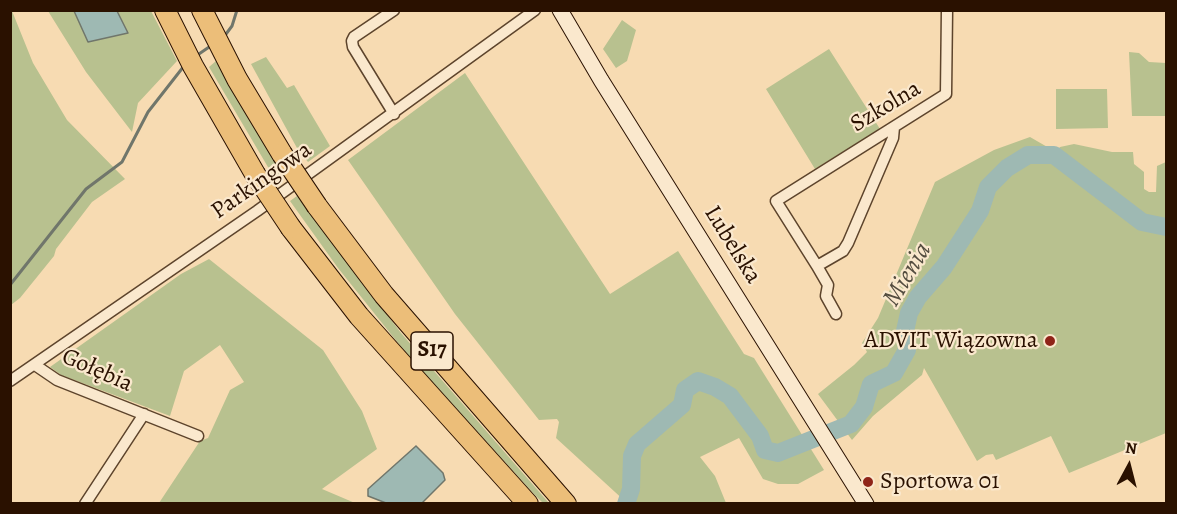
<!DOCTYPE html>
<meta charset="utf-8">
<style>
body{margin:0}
#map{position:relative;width:1177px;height:514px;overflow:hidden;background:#f7dbb2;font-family:Alegreya,serif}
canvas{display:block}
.frame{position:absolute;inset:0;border:12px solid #2a1100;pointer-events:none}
.north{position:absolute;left:1099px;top:436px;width:60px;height:60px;-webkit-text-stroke:4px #fae8cd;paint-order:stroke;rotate:7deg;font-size:16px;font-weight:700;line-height:24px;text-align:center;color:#2a1100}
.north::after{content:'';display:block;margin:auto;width:21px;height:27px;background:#2a1100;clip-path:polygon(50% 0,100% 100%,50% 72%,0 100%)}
</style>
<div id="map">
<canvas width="1177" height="514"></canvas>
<div class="frame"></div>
<div class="north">N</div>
</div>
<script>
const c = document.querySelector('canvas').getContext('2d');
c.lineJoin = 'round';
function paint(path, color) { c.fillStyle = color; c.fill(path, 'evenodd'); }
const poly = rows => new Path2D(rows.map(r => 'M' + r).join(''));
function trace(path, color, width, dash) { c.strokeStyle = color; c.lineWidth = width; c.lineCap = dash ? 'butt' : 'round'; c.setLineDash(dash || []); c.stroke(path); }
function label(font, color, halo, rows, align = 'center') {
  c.font = font + ' Alegreya,serif'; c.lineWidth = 4.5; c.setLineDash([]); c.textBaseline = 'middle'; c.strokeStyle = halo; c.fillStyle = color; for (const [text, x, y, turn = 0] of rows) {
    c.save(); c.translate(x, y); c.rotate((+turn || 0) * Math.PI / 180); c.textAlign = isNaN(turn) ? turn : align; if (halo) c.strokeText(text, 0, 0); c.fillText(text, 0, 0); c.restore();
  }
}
paint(poly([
 [12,11,33,63,67,120,125,179,92,202,56,249,54,256,20,298,11,305],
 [48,11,151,11,177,61,138,103,132,132,86,72],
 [622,20,636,30,627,61,616,68,603,49],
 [829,49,880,129,815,169,766,89],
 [1129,52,1139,53,1149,62,1166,63,1166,116,1132,116],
 [266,57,287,88,294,85,330,146,308,162,297,148,251,64],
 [216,61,283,175,275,179,209,67],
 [465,73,610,294,678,251,744,354,754,358,824,470,798,484,778,484,763,479,739,438,700,457,715,476,726,503,627,503,556,438,559,422,557,419,539,420,455,314,348,160],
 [1056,89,1107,89,1108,128,1056,129],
 [1030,137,1056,152,1060,147,1074,144,1112,152,1133,152,1134,164,1144,172,1144,189,1149,192,1156,192,1157,166,1166,162,1166,433,1069,473,1051,436,996,460,993,454,986,455,977,461,924,368,922,375,873,416,852,440,818,394,854,365,867,352,862,343,878,318,935,182,994,150],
 [297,196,401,333,548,502,543,503,533,493,406,353,338,268,290,201],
 [209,259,323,350,362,411,377,449,322,489,355,503,159,503,200,441,208,438,230,390,244,382,220,345,184,371,170,416,61,375,50,367,181,274]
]), '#b8c18f');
const water = poly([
 [74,11,117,11,128,33,88,42,74,11],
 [416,446,443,473,445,480,422,503,386,503,368,496,368,489,416,446]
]);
paint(water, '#9eb9b3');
trace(water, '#70766b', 1.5);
trace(poly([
 [223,38,232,26,237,10],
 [196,56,212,45],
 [10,285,86,189,122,162,148,112,184,66]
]), '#70766b', 3);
trace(poly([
 [626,504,631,489,632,456,637,444,682,405,685,390,698,381,715,387,730,396,760,436,765,450,778,453,851,424,864,407,871,384,894,373,907,350,905,331,909,313,918,297,944,267,980,211,988,187,1007,168,1028,155,1054,155,1142,222,1166,227]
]), '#9eb9b3', 18);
const minor = poly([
 [394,114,353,47,352,41,354,37,394,10],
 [894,127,893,138,848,243,843,251,817,266,776,201,946,94,947,10],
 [817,266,828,285,826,296,836,314],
 [35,365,57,380,198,436],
 [10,381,257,211,535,10],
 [85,504,144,414]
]);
const secondary = poly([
 [560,10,601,80,866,504]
]);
const motorway = poly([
 [165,10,193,66,255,174],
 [202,10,237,79,282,154],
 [317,206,384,295,566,504],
 [291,228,359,316,528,504]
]);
trace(minor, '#5d442c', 13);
trace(secondary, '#2a1100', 17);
trace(motorway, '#2a1100', 22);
trace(minor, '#fae8cd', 10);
trace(secondary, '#fae8cd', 15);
trace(motorway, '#ecbe79', 20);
const motorwayBridge = poly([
 [282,154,317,206],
 [255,174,291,228]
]);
trace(motorwayBridge, '#2a1100', 22, []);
trace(motorwayBridge, '#ecbe79', 20);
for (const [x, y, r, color] of [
 [1050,341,6,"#8f2418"],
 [868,482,6,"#8f2418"]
]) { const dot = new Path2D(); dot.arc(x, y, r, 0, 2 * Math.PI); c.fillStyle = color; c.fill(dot); trace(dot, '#fae8cd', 2); }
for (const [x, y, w] of [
 [432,351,42]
]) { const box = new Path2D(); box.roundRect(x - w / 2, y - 19, w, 38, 4.5); c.fillStyle = '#fae8cd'; c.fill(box); trace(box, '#2a1100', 1.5); }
label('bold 22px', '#2a1100', null, [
 ["S17",432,351]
]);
label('24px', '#2a1100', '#fae8cd', [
 ["Szkolna",886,107,-31],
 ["Parkingowa",262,181,-35],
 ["Lubelska",732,245,58],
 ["Gołębia",97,371,24]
]);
label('24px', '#2a1100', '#fae8cd', [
 ["ADVIT Wiązowna",1038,341],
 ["Sportowa 01",880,482,"left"]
], 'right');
label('italic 26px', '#534c3f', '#fae8cd', [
 ["Mienia",908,275,-59]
]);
</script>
